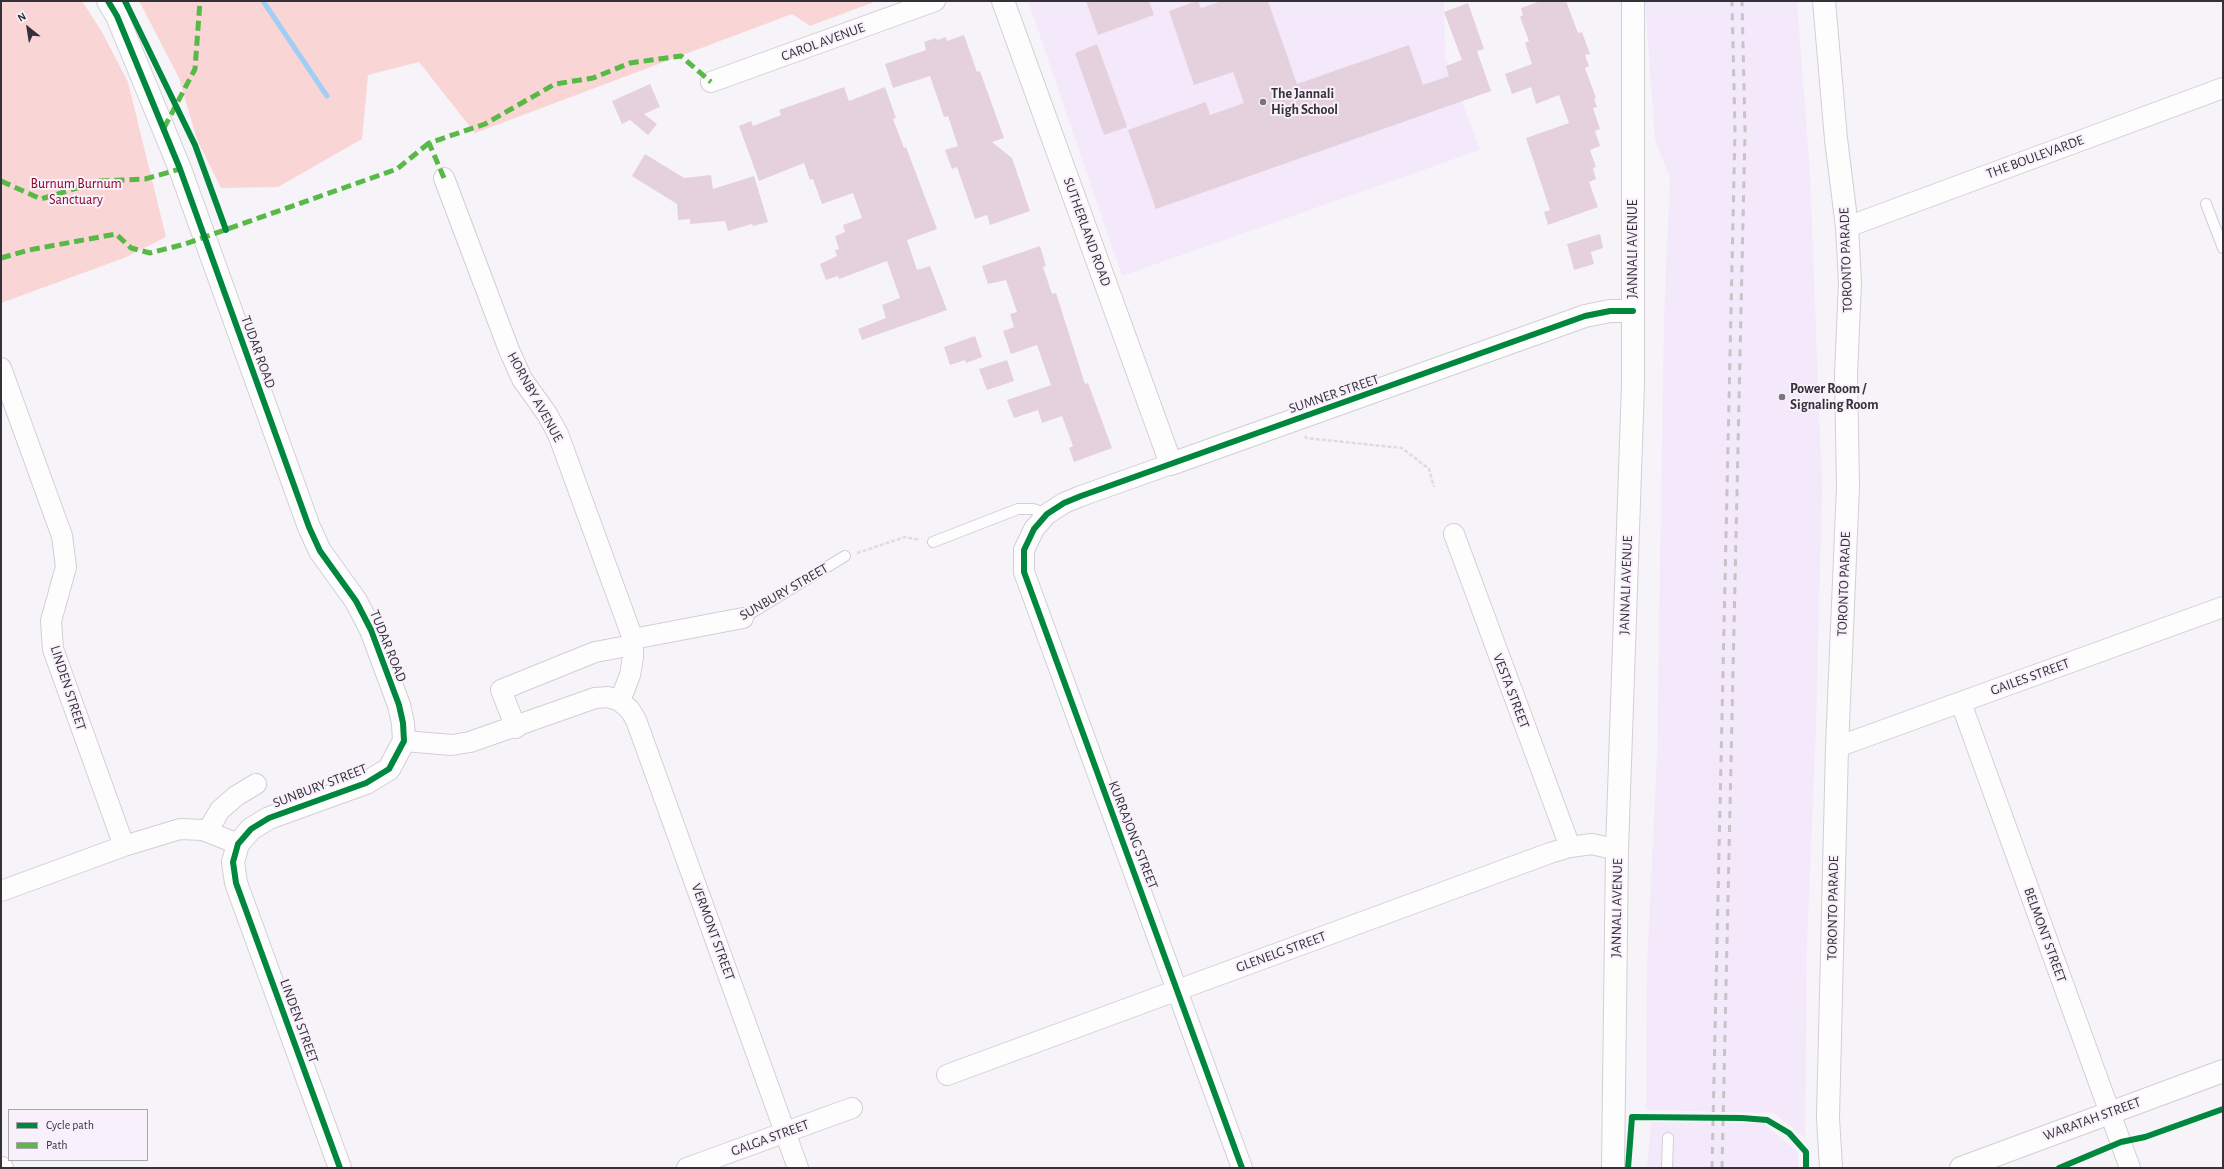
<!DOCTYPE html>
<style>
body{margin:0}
#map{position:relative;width:2224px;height:1169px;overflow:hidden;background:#f7f4f9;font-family:"Alegreya Sans",sans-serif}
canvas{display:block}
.frame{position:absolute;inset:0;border:2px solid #353138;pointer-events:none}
.legend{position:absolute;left:8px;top:1109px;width:140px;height:52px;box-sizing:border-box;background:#f8f1fc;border:1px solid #aaa4ae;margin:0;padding:5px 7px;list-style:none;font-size:12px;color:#353138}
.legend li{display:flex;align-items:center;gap:8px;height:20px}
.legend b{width:20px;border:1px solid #aaa4ae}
.north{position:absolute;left:8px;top:8px;width:40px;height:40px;-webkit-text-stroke:3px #f8f1fc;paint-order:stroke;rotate:330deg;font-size:11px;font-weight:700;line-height:16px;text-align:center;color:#353138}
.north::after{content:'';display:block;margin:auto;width:14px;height:18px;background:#353138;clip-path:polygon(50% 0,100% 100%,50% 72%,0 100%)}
</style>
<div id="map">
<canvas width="2224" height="1169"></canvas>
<div class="frame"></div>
<ul class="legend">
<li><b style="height:5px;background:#00873e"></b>Cycle path</li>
<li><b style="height:5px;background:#58b947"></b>Path</li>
</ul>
<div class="north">N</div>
</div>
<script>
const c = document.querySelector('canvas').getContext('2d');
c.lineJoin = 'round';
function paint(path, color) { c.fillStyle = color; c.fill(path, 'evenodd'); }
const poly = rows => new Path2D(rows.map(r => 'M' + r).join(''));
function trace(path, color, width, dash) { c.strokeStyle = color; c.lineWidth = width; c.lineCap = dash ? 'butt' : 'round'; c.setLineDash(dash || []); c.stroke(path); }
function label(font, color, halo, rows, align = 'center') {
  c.font = font + ' "Alegreya Sans",sans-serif'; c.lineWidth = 4; c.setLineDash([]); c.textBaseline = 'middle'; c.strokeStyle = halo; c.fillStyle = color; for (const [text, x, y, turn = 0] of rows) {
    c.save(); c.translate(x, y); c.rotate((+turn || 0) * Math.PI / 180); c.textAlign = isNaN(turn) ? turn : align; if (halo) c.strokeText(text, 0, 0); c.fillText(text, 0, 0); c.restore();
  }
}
paint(poly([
 [1028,1,1444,1,1445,55,1480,150,1122,276],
 [1645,1,1797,1,1810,173,1822,488,1816,727,1807,945,1805,1138,1774,1113,1646,1110,1647,966,1657,754,1664,317,1670,177,1655,140],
 [1651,1122,1763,1123,1798,1152,1798,1168,1647,1168]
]), '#f3e9fa');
paint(poly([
 [1,1,82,1,102,32,128,82,166,237,124,258,1,303],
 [139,1,877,1,810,26,792,14,475,133,419,62,368,75,362,139,278,187,221,188,197,140,179,78]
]), '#fad5d6');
trace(poly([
 [263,1,327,96]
]), '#a0cef5', 5);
paint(poly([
 [1086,1,1149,1,1154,15,1098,35],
 [1196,1,1198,1,1201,8,1222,1,1268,1,1297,84,1409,45,1423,85,1449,76,1446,66,1462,60,1444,12,1468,3,1484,49,1477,51,1491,91,1156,209,1128,130,1206,102,1210,115,1244,103,1233,72,1194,85,1169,11],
 [1541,1,1566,1,1578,33,1582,32,1590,54,1585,55,1589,66,1585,68,1596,98,1594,99,1597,107,1593,108,1600,129,1595,131,1600,146,1590,150,1596,167,1593,168,1596,179,1589,182,1598,207,1548,225,1544,212,1550,210,1526,138,1569,123,1559,95,1536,104,1531,87,1512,94,1505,74,1532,64,1525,43,1529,41,1520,17,1523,15,1521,8],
 [964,35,977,72,980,71,1004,138,992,142,1012,158,1030,211,990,225,987,215,975,219,957,167,952,169,945,150,958,146,948,116,944,117,930,76,893,88,885,64,926,50,924,42,936,38,937,40,946,37,947,41],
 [1097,44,1127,127,1104,135,1075,53],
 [650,84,660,107,644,114,657,124,648,135,630,120,622,124,612,101],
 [844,87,849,101,885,87,896,118,893,119,904,148,906,147,937,229,907,240,917,270,930,266,947,310,862,340,858,329,886,318,882,305,900,298,887,261,839,279,838,276,826,280,820,264,837,256,835,250,839,249,835,236,845,232,843,225,862,218,853,193,822,204,813,179,810,180,804,163,759,181,739,126,751,121,753,126,781,115,779,110],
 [645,154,684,178,711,175,713,189,754,176,768,222,753,226,752,224,728,231,725,221,690,224,690,219,678,220,677,204,632,176],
 [1600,234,1603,248,1591,252,1594,264,1574,270,1567,244],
 [1040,246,1046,266,1043,267,1052,294,1056,293,1085,384,1088,383,1112,448,1074,462,1069,448,1073,446,1062,416,1042,423,1038,410,1014,418,1007,400,1051,385,1037,345,1011,354,1003,331,1014,327,1010,314,1017,312,1006,280,988,284,982,266],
 [975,336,982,357,966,363,965,360,950,365,944,347],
 [1007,360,1014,381,987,390,979,369]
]), '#e5d1de');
const lane = poly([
 [2206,204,2223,248],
 [933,542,1018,509,1033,509,1047,514],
 [743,618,845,556],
 [1667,1168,1668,1138]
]);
const street = poly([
 [711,82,935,1],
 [444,178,509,350,522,379,547,414,558,434,633,639],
 [1847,227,2223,88],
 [1,368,62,536,66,567,51,621,53,649,124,846],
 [1171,464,1081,496,1064,503,1047,514,1034,529,1024,550,1024,572,1242,1168],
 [1454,534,1570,847],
 [620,701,630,710,636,720,798,1168],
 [1961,703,2130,1168],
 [516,728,501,690,595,652,633,645],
 [404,741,452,745,470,742,595,698,608,697,620,701,630,675,633,657,633,639,743,618],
 [1837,747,2223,607],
 [207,832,220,810,236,796,256,784],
 [1,891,124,846,180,829,203,830,238,844],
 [947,1075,1550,853,1570,847,1592,844,1617,850],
 [687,1168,852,1108]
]);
const secondary = poly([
 [108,1,117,16,180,169,309,527,320,551,356,601,371,630,399,705,403,723,404,741,389,769,366,783,269,818,251,829,238,844,233,862,236,883,340,1168],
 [1003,1,1171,464,1585,316,1610,311,1633,311],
 [1824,1,1836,139,1847,227,1850,282,1846,375,1848,486,1837,747,1828,1118,1831,1168],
 [1613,1168,1617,850,1633,384,1633,1],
 [1961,1168,2223,1071]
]);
const primary = poly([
 [1,1168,2,1168]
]);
trace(lane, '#d2cfd4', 12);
trace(street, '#d2cfd4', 22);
trace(secondary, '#d2cfd4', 24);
trace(primary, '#d2cfd4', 24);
trace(poly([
 [1305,436,1306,438,1402,448,1429,469,1434,487],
 [857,553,905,537,920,540]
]), '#dedcde', 2.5, [4, 2]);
trace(lane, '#fefdfe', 10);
trace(street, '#fefdfe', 20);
trace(secondary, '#fefdfe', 22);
trace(primary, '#fefdfe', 22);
trace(poly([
 [1712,1168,1735,130,1732,1],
 [1722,1168,1745,131,1742,1]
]), '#c6c4c6', 3, [7, 7]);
trace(poly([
 [1692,1117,1742,1118]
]), '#dedcde', 2.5, [4, 2]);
trace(poly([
 [164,128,195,69,200,1],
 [444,178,429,143,485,124,555,84,593,78,630,63,681,56,711,82],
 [1,181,41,199,100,181,145,179,180,169],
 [1,258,29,250,116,234,131,248,150,253,185,244,397,169,429,143]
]), '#58b947', 5, [10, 5]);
trace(poly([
 [108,1,117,16,180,169,309,527,320,551,356,601,371,630,399,705,403,723,404,741,389,769,366,783,269,818,251,829,238,844,233,862,236,883,340,1168],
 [125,1,195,145,226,230],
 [1242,1168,1024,572,1024,550,1034,529,1047,514,1064,503,1081,496,1585,316,1610,311,1633,311],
 [1628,1168,1632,1117,1742,1118,1767,1120,1789,1133,1806,1152,1806,1168],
 [2059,1168,2121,1142,2145,1137,2223,1109]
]), '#00873e', 6);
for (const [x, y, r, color] of [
 [1263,102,4,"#79757c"],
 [1782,397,4,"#79757c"]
]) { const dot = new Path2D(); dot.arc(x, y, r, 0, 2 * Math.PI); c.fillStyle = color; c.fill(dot); trace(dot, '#f8f1fc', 1.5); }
label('14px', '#353138', '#f8f1fc', [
 ["CAROL AVENUE",823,42,-20],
 ["THE BOULEVARDE",2035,157,-20],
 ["SUTHERLAND ROAD",1087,232,70],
 ["JANNALI AVENUE",1633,249,-90],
 ["TORONTO PARADE",1846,260,-92],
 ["TUDAR ROAD",258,352,70],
 ["SUMNER STREET",1334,394,-19],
 ["HORNBY AVENUE",535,397,61],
 ["TORONTO PARADE",1844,584,-88],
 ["JANNALI AVENUE",1626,585,-88],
 ["SUNBURY STREET",784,592,-30],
 ["TUDAR ROAD",388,646,68],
 ["GAILES STREET",2030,677,-20],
 ["LINDEN STREET",68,688,72],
 ["VESTA STREET",1511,691,69],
 ["SUNBURY STREET",320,786,-21],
 ["KURRAJONG STREET",1133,835,69],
 ["JANNALI AVENUE",1617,908,-89],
 ["TORONTO PARADE",1833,908,-89],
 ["VERMONT STREET",713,932,70],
 ["BELMONT STREET",2045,935,70],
 ["GLENELG STREET",1281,952,-20],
 ["LINDEN STREET",299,1021,70],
 ["WARATAH STREET",2092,1119,-20],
 ["GALGA STREET",770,1138,-20]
]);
label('bold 14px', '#353138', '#f8f1fc', [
 ["The Jannali",1271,94],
 ["High School",1271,110],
 ["Power Room /",1790,389],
 ["Signaling Room",1790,405]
], 'left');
label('14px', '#8c0924', '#f8f1fc', [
 ["Burnum Burnum",76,184],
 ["Sanctuary",76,200]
]);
</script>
